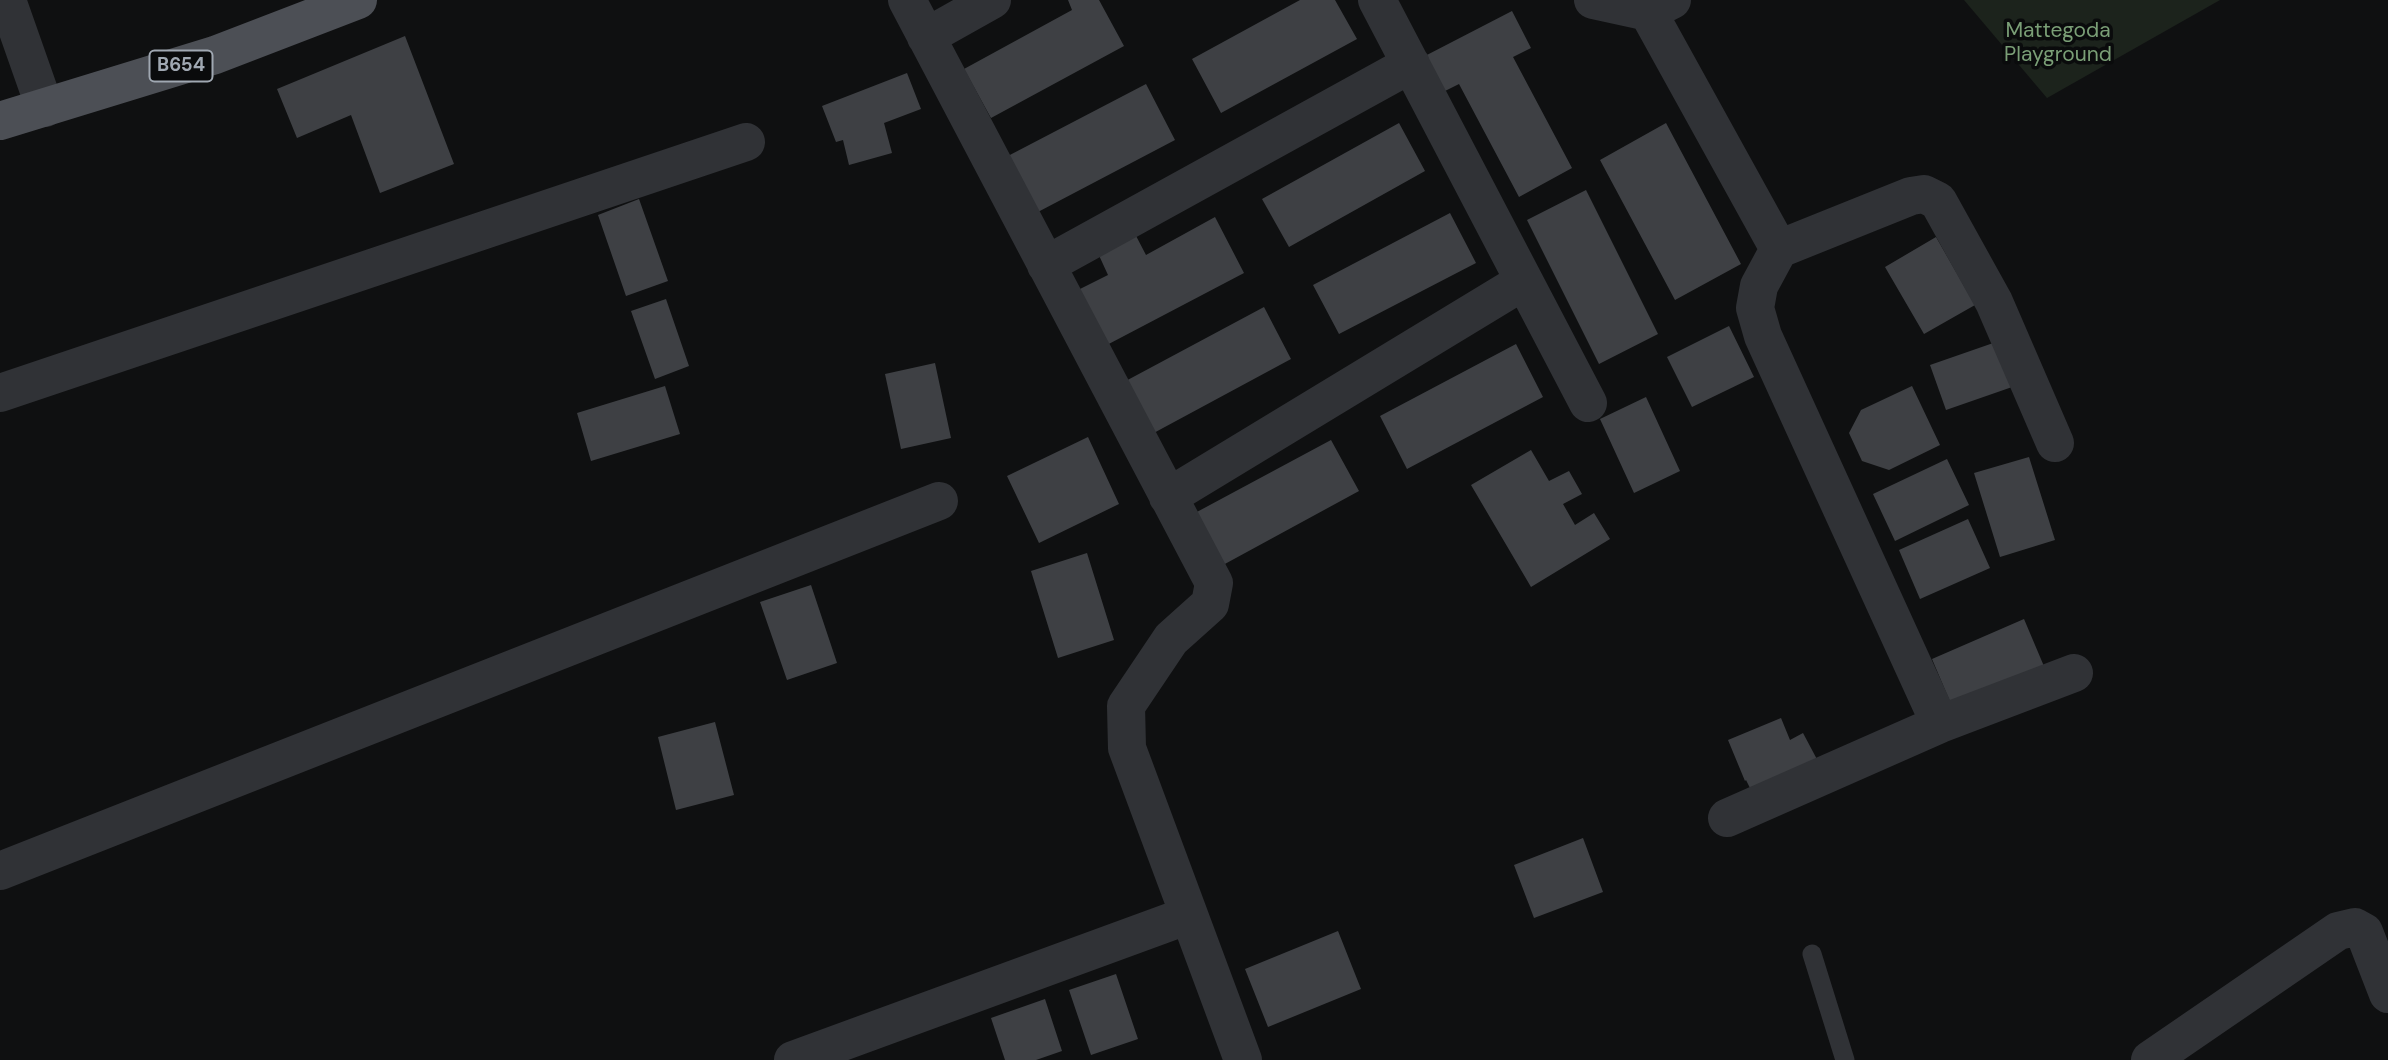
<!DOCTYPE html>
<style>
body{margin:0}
canvas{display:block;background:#0f1011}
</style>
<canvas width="2388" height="1060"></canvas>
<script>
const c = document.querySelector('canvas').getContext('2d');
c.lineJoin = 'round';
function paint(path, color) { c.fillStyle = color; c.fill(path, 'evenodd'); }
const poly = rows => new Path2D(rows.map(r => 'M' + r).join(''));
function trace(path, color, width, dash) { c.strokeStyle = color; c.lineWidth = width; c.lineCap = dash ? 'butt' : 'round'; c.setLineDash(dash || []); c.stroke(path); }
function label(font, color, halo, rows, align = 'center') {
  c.font = font + ' "DM Sans",sans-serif'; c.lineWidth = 7; c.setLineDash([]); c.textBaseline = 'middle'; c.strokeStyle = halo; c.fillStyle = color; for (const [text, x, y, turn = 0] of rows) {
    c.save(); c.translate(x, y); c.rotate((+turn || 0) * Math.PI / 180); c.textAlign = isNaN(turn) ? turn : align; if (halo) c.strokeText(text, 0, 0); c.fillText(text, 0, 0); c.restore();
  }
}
paint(poly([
 [1964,0,2220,0,2047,98]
]), '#1c231c');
paint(poly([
 [1068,0,1099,0,1124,46,991,118,964,69,1072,10],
 [1300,0,1335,0,1357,39,1221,113,1192,59],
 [1512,11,1531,48,1513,57,1572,168,1519,197,1459,84,1441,93,1423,57],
 [405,36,454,164,380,193,351,115,297,138,277,89],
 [907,73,921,109,884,123,892,153,849,165,843,140,836,142,822,106],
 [1146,84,1175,140,1036,213,1006,157],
 [1399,123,1425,171,1289,247,1262,199],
 [1666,123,1741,264,1675,300,1600,160],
 [1586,190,1658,334,1599,364,1527,220],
 [639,199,668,281,626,296,598,215],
 [1450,213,1476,263,1339,334,1313,285],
 [1215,217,1244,273,1103,347,1074,292,1108,275,1097,251,1134,232,1146,255],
 [1936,237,1975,305,1924,334,1885,267],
 [666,299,689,366,655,379,631,311],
 [1264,307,1291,359,1150,435,1122,383],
 [1729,326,1754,377,1692,407,1667,357],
 [1999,341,2015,386,1946,410,1930,365],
 [1516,344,1543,397,1407,469,1380,416],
 [935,363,951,438,901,449,885,374],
 [665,386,680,434,591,461,577,413],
 [1912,386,1940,445,1889,470,1862,461,1849,433,1861,410],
 [1646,397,1680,471,1634,493,1600,419],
 [1088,437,1119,504,1039,543,1007,476],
 [1331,440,1359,491,1223,565,1195,513],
 [1531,450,1549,481,1569,471,1582,494,1563,504,1575,525,1594,513,1610,539,1531,587,1471,485],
 [2029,457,2055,540,2000,557,1974,473],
 [1947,459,1969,505,1895,541,1873,494],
 [1968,519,1990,568,1920,599,1899,550],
 [1087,553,1114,640,1058,658,1031,571],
 [811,585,837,663,787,680,760,602],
 [2024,619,2046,671,1954,711,1932,659],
 [1781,718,1790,740,1803,733,1820,765,1755,798,1746,780,1745,781,1728,740],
 [715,722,734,795,676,810,658,737],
 [1583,838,1603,892,1534,918,1514,865],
 [1338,931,1361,989,1268,1027,1245,969],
 [1116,974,1138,1039,1091,1055,1069,990],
 [1045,999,1062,1051,1036,1060,1005,1060,991,1018]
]), '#3e4044');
trace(poly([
 [1812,954,1845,1060]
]), '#303236', 19);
trace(poly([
 [7,0,45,108],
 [907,0,1214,583,1210,604,1171,639,1126,706,1127,748,1243,1060],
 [1377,0,1588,403],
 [1593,0,1648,12,1672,0],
 [1648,12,1779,249],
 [926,37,992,0],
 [1046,265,1411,64],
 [0,393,746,142],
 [1168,497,1524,281],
 [1940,724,1763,336,1755,308,1759,286,1779,249,1911,196,1924,194,1938,201,1994,302,2055,443],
 [1727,818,1940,724,2074,673],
 [0,871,939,501],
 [793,1060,1189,915],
 [2150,1060,2338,931,2355,927,2364,932,2388,994]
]), '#303236', 38);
trace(poly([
 [0,121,215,55,358,0]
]), '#4c4f55', 38);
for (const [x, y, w] of [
 [181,66,63]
]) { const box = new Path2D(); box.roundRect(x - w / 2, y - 15.5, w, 31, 5); c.fillStyle = '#0a0b0c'; c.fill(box); trace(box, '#a0a8b2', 2); }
label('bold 19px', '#a0a8b2', null, [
 ["B654",181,66]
]);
label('21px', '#7a9e76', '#0a0b0c', [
 ["Mattegoda",2058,31],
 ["Playground",2058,55]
]);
</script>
